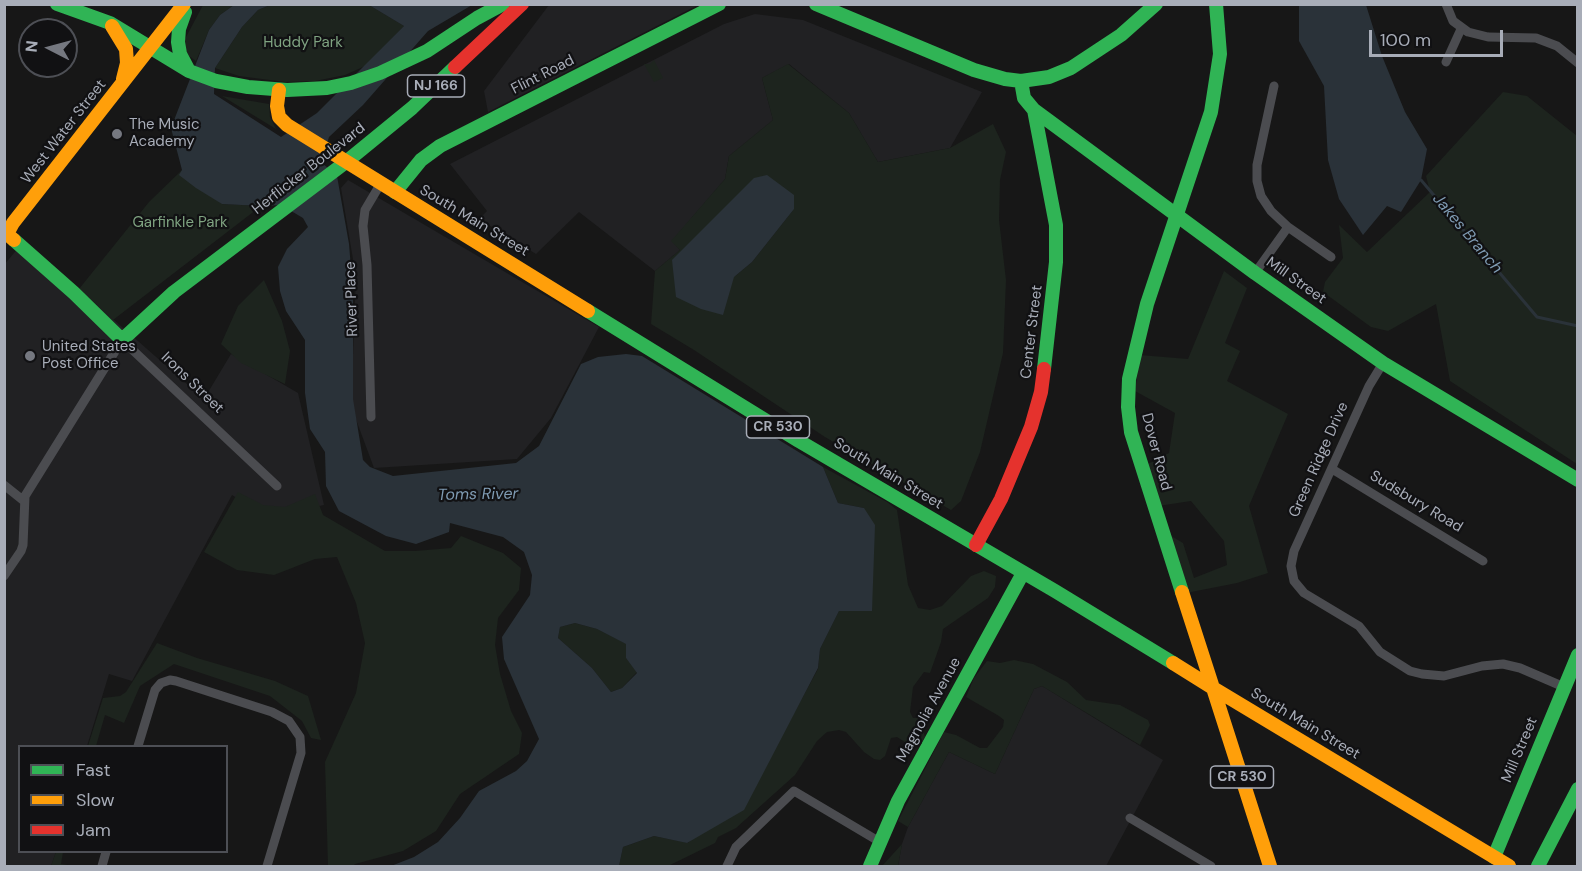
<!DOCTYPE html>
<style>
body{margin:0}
#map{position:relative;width:1582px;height:871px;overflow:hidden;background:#171717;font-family:"DM Sans",sans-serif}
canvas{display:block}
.frame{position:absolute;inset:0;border:6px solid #a8adb8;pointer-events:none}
.legend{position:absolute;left:18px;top:745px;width:210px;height:108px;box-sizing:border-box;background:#111113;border:2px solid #4d4f55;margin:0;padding:8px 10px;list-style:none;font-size:18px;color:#a8adb8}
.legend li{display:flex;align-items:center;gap:12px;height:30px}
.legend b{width:30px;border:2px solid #4d4f55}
.north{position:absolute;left:18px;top:18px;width:60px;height:60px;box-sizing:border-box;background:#111113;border:2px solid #4d4f55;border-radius:50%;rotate:276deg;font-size:16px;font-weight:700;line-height:24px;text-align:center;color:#a8adb8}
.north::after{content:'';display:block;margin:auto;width:21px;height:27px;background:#757880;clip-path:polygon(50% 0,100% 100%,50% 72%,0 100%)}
.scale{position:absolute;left:1369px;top:30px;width:134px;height:27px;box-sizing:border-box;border:3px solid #a8adb8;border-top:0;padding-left:8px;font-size:18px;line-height:21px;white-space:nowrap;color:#a8adb8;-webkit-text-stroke:4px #111113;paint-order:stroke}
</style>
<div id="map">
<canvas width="1582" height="871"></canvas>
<div class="frame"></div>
<ul class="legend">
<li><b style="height:8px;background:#30b455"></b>Fast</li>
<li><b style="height:8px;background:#ff9f0a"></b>Slow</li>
<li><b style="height:8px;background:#e5322d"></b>Jam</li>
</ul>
<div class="north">N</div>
<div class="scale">100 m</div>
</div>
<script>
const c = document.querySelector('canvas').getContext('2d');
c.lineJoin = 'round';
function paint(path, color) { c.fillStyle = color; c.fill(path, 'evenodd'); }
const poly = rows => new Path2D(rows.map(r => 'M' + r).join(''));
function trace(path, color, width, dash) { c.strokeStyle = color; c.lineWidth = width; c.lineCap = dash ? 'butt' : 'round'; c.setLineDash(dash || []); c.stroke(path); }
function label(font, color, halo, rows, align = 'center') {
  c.font = font + ' "DM Sans",sans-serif'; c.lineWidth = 4.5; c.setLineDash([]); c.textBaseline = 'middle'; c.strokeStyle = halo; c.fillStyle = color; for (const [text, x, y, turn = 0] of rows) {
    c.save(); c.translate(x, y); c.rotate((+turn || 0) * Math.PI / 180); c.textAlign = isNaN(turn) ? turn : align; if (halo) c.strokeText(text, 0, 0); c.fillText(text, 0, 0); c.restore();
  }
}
paint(poly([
 [549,5,549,4,698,5,488,112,484,91],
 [755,14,803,20,982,92,950,148,878,162,849,113,789,64,762,78,773,120,729,156,725,179,672,241,680,250,655,271,579,212,536,254,479,219,487,211,450,164,724,24],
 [348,180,599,327,551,418,517,459,374,468,351,406,356,277,341,188],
 [24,241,204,399,231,354,298,393,324,505,267,517,232,495,132,681,109,674,87,746,20,746,20,852,56,852,51,866,5,866,4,265],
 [1042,686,1163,760,1106,866,898,866,902,844,908,827,949,752,995,774,1034,689]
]), '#212123');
paint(poly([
 [203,5,234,5,220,15,209,30,196,61,189,56,186,51,185,39],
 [270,5,369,5,404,26,365,66,345,75,315,81,285,82,239,76,215,68,242,27,258,10],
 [654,60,663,78,654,82,644,64,650,64],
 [788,64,849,113,878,162,950,148,993,124,1006,152,1000,180,999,220,1006,280,1003,353,980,452,961,501,951,510,825,437,694,350,651,324,655,271,680,250,671,241,725,179,729,156,773,120,762,78],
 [794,209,752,262,734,277],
 [1503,92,1527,96,1577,136,1577,464,1450,381,1436,304,1388,331,1371,327,1323,292,1325,282,1343,258,1339,225,1367,252,1430,192,1426,176],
 [222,96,269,104,270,117,276,129],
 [182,170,222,204,261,206,113,320,79,289,149,202],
 [1224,271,1247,288,1225,343,1240,351,1227,381,1288,414,1249,506,1268,573,1237,583,1186,593,1168,534,1183,543,1194,578,1227,565,1224,541,1191,501,1158,506,1146,465,1169,453,1175,413,1135,391,1140,355,1188,359],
 [264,280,282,321,290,351,285,384,241,363,221,344,238,306],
 [823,467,887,502,897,510,908,585,918,608,930,610,942,606,971,576,984,571,996,576,995,587,988,598,943,629,941,642,930,673,924,672,913,687,910,712,913,718,920,718,925,737,921,743,908,744,897,737,891,738,885,756,880,760,874,759,864,752,846,732,839,730,827,732,817,741,795,775,736,828,718,837,715,843,668,866,619,866,623,847,654,836,688,843,787,726,818,669,820,649,839,611,864,508,838,503],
 [238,492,263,505,285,507,315,494,323,515,385,551,415,551,451,548,461,536,503,553,521,568,519,590,498,618,495,645,500,674,511,711,522,733,519,754,460,794,436,831,403,851,355,864,353,866,328,866,325,762,356,693,365,643,356,603,337,557,315,559,274,575,237,570,204,552],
 [575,623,597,629,627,644,626,658,637,672,622,688,611,692,592,668,558,638,560,627],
 [157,643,197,658,275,681,308,696,321,740,311,738,302,721,270,696,174,664,140,686,124,723,105,715,96,746,88,746,103,698,120,696,126,692],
 [1014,660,1033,664,1067,682,1086,700,1120,705,1148,720,1150,725,1140,745,1042,686,1034,689,995,774,949,752,908,827,898,821,944,732,956,735,980,748,987,748,1003,727,1004,720,999,716,966,697,974,678,987,661,1000,663],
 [902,844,898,866,882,866],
 [56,852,63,852,61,864,74,866,51,866]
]), '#1d241e');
paint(poly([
 [234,5,270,5,258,10,242,27,215,68,214,94,281,137,317,113,404,26,369,5,472,5,428,31,363,105,329,137,321,162,337,176,349,244,353,292,353,399,363,460,370,467,393,476,516,463,539,446,581,364,598,357,626,354,642,356,823,467,838,503,864,508,875,525,872,611,839,611,820,649,818,668,744,810,687,843,654,836,623,847,619,866,391,866,414,857,438,842,460,818,479,791,516,771,527,761,539,739,504,659,502,637,530,595,532,575,524,552,503,537,450,523,449,532,416,544,386,536,339,511,326,486,325,452,310,429,305,393,305,340,286,311,280,291,278,267,287,249,308,227,303,218,281,205,261,206,222,204,196,188,179,175,182,170,171,128,209,30,220,15],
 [575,623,597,629,626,644,626,658,637,673,622,688,611,692,592,668,558,638,560,627],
 [1299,5,1366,5,1382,56,1405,112,1427,149,1421,180,1401,212,1387,206,1363,235,1339,199,1328,160,1324,86,1299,41],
 [767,175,794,195,794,209,752,262,734,277,723,315,701,309,676,297,672,260,754,178]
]), '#2a3239');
trace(poly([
 [1421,180,1537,317,1578,326]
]), '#2a3239', 3);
trace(poly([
 [1446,4,1453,21,1468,32,1488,37,1536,38,1557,46,1578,63],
 [1446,62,1461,29],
 [1274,86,1257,165,1257,181,1261,196,1271,211,1288,227,1331,257],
 [1255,273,1288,227],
 [1383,363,1369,386,1294,551,1291,566,1294,581,1304,593,1359,626,1380,652,1410,671,1422,674,1444,676,1482,666,1503,664,1520,668,1564,687],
 [371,417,367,265,363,226,365,210,381,183],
 [1332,469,1483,561],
 [4,485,24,501],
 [4,576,21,551,23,545,25,496,122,340,277,486],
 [138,746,155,690,161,683,170,680,176,681,272,712,289,721,300,737,301,753,267,866],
 [1130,818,1211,866],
 [102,866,106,852],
 [727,866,736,847,794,791,880,842]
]), '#4b4c50', 9);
trace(poly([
 [57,4,110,23,189,71,216,81,248,87,287,90,327,88,351,83,380,73,427,51,477,18,503,4],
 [816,4,974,70,1005,79,1021,81,1049,77,1071,68,1121,35,1156,4],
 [185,12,179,29,178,42,180,54,189,71],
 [1021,81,1024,98,1034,110,1255,273,1383,363,1578,480],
 [1034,110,1056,225,1056,262,1044,369],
 [395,192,421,160,440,146,719,4],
 [14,240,74,293,122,340,174,292,346,162,412,108,455,67],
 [588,311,799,441,1055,591,1173,663],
 [1182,592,1131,432,1128,407,1129,379,1147,304,1211,112,1220,54,1216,4],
 [1494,857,1578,655],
 [870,866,898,801,1023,573],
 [1538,866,1578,789]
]), '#30b455', 14);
trace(poly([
 [112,26,126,49,127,63,123,79],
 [279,90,277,106,279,117,287,125,588,311],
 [14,240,7,234,13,223,184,4],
 [1182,592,1213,688,1509,866],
 [1173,663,1213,688,1270,866]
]), '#ff9f0a', 14);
trace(poly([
 [455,67,522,4],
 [976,545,1001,499,1031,427,1041,392,1044,369]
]), '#e5322d', 14);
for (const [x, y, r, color] of [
 [117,134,6,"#757880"],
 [30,356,6,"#757880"]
]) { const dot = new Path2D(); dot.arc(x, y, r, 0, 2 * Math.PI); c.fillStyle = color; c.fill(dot); trace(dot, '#111113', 2); }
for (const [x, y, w] of [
 [436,86,57],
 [778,427,63],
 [1242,777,63]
]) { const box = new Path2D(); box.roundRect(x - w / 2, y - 11, w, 22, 4.5); c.fillStyle = '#111113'; c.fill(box); trace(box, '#a8adb8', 1.5); }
label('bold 14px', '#a8adb8', null, [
 ["NJ 166",436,86],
 ["CR 530",778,427],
 ["CR 530",1242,777]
]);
label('15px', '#7fa381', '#111113', [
 ["Huddy Park",303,43],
 ["Garfinkle Park",180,223]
]);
label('15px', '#a8adb8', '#111113', [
 ["Flint Road",543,75,-27],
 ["West Water Street",64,132,-52],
 ["Herflicker Boulevard",309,169,-38],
 ["South Main Street",474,221,31],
 ["Mill Street",1296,281,35],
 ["River Place",352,299,-92],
 ["Center Street",1032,332,-83],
 ["Irons Street",192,383,44],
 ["Dover Road",1156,452,75],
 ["Green Ridge Drive",1319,460,-66],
 ["South Main Street",888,474,31],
 ["Sudsbury Road",1416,502,31],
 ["Magnolia Avenue",929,710,-61],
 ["South Main Street",1305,724,31],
 ["Mill Street",1520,750,-67]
]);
label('15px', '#a8adb8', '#111113', [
 ["The Music",129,125],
 ["Academy",129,142],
 ["United States",42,347],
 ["Post Office",42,364]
], 'left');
label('italic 16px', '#7f9bb3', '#111113', [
 ["Jakes Branch",1467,234,50],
 ["Toms River",478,495,-1]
]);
</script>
